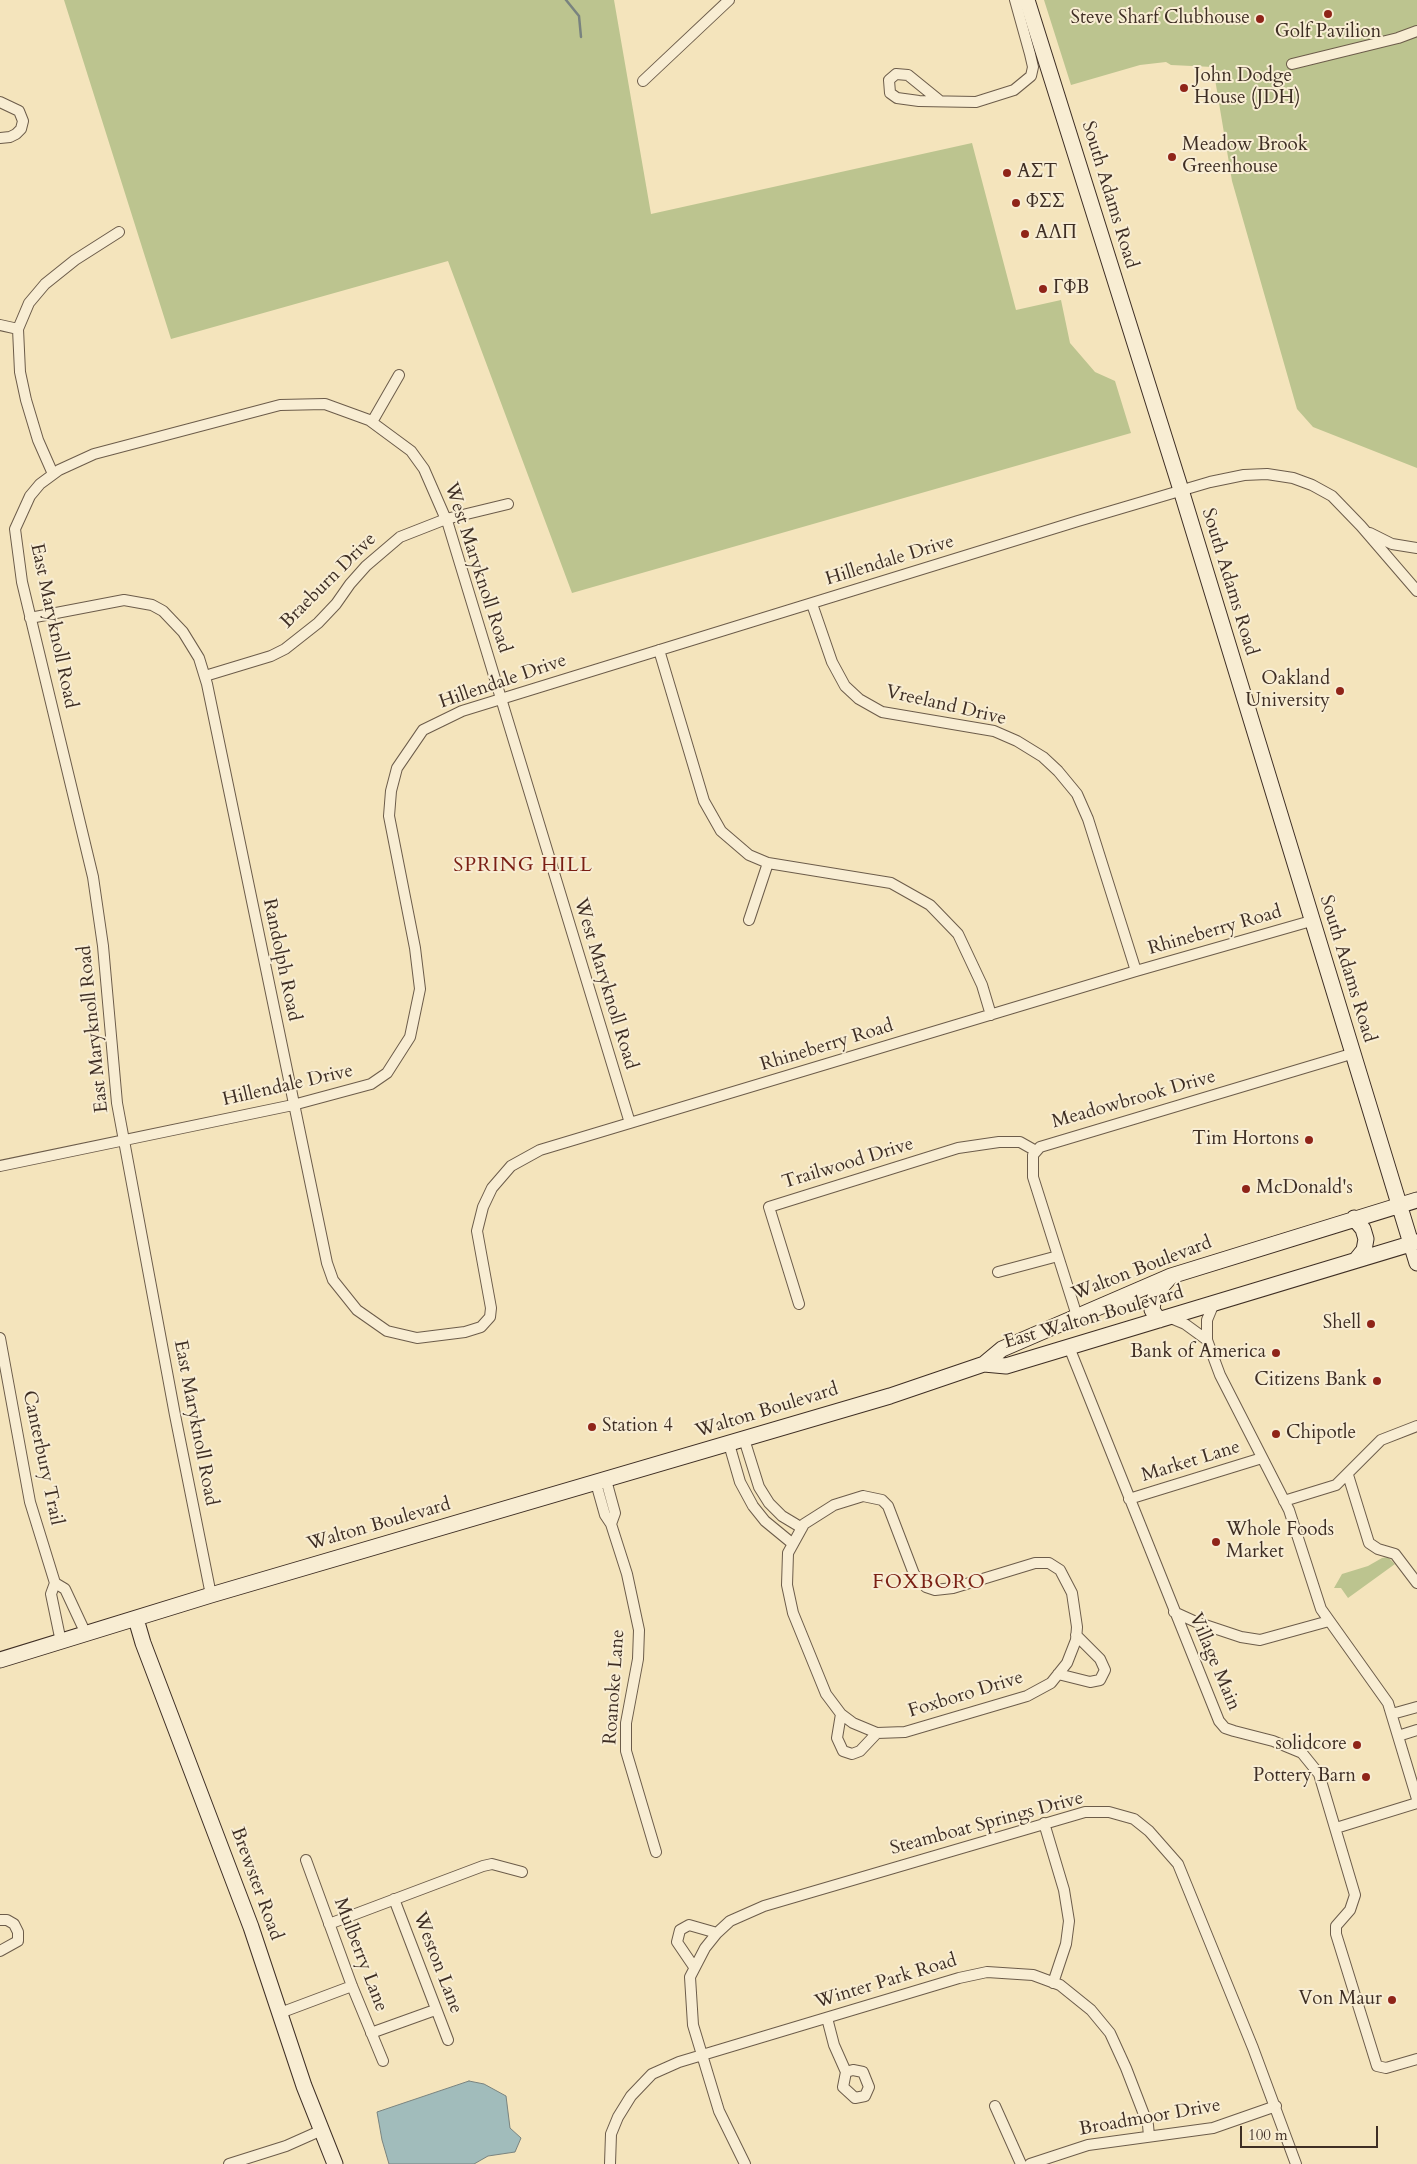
<!DOCTYPE html>
<meta charset="utf-8">
<style>
body{margin:0}
#map{position:relative;width:1417px;height:2164px;overflow:hidden;background:#f4e4bc;font-family:Cardo,serif}
canvas{display:block}
.scale{position:absolute;left:1240px;top:2126px;width:138px;height:22px;box-sizing:border-box;border:2px solid #3e2e24;border-top:0;padding-left:6px;font-size:15px;line-height:18px;white-space:nowrap;color:#3e2e24;-webkit-text-stroke:4px #f8edd3;paint-order:stroke}
</style>
<div id="map">
<canvas width="1417" height="2164"></canvas>
<div class="scale">100 m</div>
</div>
<script>
const c = document.querySelector('canvas').getContext('2d');
c.lineJoin = 'round';
function paint(path, color) { c.fillStyle = color; c.fill(path, 'evenodd'); }
const poly = rows => new Path2D(rows.map(r => 'M' + r).join(''));
function trace(path, color, width, dash) { c.strokeStyle = color; c.lineWidth = width; c.lineCap = dash ? 'butt' : 'round'; c.setLineDash(dash || []); c.stroke(path); }
function label(font, color, halo, rows, align = 'center') {
  c.font = font + ' Cardo,serif'; c.lineWidth = 4; c.setLineDash([]); c.textBaseline = 'middle'; c.strokeStyle = halo; c.fillStyle = color; for (const [text, x, y, turn = 0] of rows) {
    c.save(); c.translate(x, y); c.rotate((+turn || 0) * Math.PI / 180); c.textAlign = isNaN(turn) ? turn : align; if (halo) c.strokeText(text, 0, 0); c.fillText(text, 0, 0); c.restore();
  }
}
paint(poly([
 [64,0,614,0,651,214,972,143,1016,310,1061,300,1070,343,1095,372,1115,381,1131,433,572,593,448,261,171,339],
 [1044,0,1417,0,1417,468,1313,427,1297,409,1232,181,1213,67,1171,65,1166,62,1140,65,1071,85],
 [1388,1557,1395,1564,1348,1598,1341,1588,1334,1588,1342,1574,1368,1566,1382,1558]
]), '#bcc48f');
const water = poly([
 [469,2081,484,2084,506,2096,510,2128,521,2138,515,2152,488,2156,474,2164,389,2164,382,2140,377,2112,469,2081]
]);
paint(water, '#a1bcbb');
trace(water, '#79837f', 1);
trace(poly([
 [566,0,579,16,581,37]
]), '#79837f', 2.5);
const street = poly([
 [1292,64,1398,38,1417,31],
 [643,81,729,0],
 [940,101,908,75,896,74,889,80,890,93,897,98,919,101,976,102,1014,90,1031,76,1033,67,1030,54,1015,0],
 [0,102,19,111,23,121,21,129,16,134,10,137,0,138],
 [0,325,18,329],
 [372,422,399,375],
 [53,474,38,440,26,400,20,372,18,329,29,303,45,284,75,260,119,232],
 [1370,533,1392,544,1417,548],
 [812,604,832,662,845,686,859,699,882,712,994,731,1017,741,1043,757,1058,771,1077,794,1088,819,1136,971],
 [30,618,124,600,152,605,163,611,183,632,199,658,207,684,327,1263,333,1280,357,1310,387,1331,417,1338,465,1332,481,1327,490,1317,491,1308,477,1231,483,1207,492,1188,511,1166,540,1150,1136,971,1311,921],
 [659,650,704,801,721,831,749,855,768,863,891,883,930,905,958,934,982,985,991,1015],
 [205,676,271,656,285,649,318,623,336,604,350,584,366,566,400,537,446,519,508,504],
 [749,920,768,863],
 [0,1166,293,1105,371,1084,387,1073,410,1037,420,989,415,948,389,816,391,791,397,768,423,730,462,711,1078,521,1210,482,1244,475,1267,474,1293,478,1312,485,1332,496,1361,526,1417,591],
 [998,1272,1058,1256],
 [1214,1303,1207,1320,1207,1340,1220,1375,1289,1510,1321,1609,1388,1703,1417,1799],
 [799,1304,769,1207,958,1148,999,1142,1020,1142,1036,1151],
 [1077,1316,1033,1177,1033,1155,1040,1147,1351,1054],
 [1168,1317,1185,1324,1207,1340],
 [0,1338,30,1502,55,1583],
 [1069,1347,1219,1721,1225,1728,1234,1731,1273,1741,1302,1753,1319,1774,1355,1895,1350,1910,1336,1926,1336,1934,1377,2066,1386,2068,1417,2059],
 [744,1439,759,1487,769,1503,782,1516,802,1528],
 [729,1444,740,1482,753,1506,765,1521,793,1544],
 [1348,1475,1369,1543,1378,1549,1395,1554,1417,1583],
 [606,1480,615,1513,611,1524],
 [596,1483,605,1515,611,1524,627,1574,639,1630,638,1659,626,1723,626,1751,656,1852],
 [863,1496,882,1500,888,1506,914,1574,926,1587,935,1590,953,1588,1035,1563,1049,1563,1060,1570,1072,1593,1077,1627,1076,1640,1067,1663,1051,1683,1027,1696,905,1732,877,1733,853,1723,841,1714,826,1694,793,1613,787,1585,788,1553,804,1524,834,1505,863,1496],
 [1129,1499,1262,1458],
 [1284,1501,1336,1485,1381,1440,1417,1426],
 [211,1595,175,1415,117,1103,103,946,93,877,22,582,15,529,30,496,40,484,59,470,94,454,280,405,325,404,369,420,411,451,424,469,448,524,630,1123],
 [1174,1612,1196,1622,1241,1637,1260,1640,1329,1621],
 [61,1642,51,1594,55,1583,65,1589,86,1634],
 [1058,1674,1090,1682,1100,1680,1105,1670,1100,1659,1076,1635],
 [841,1714,837,1738,843,1751,852,1754,860,1751,877,1733],
 [1392,1714,1417,1707],
 [1398,1736,1417,1730],
 [1044,1823,1064,1890,1069,1921,1066,1944,1053,1983],
 [1336,1828,1417,1803],
 [306,1860,352,1986,383,2061],
 [394,1899,448,2040],
 [0,1920,7,1920,14,1924,18,1932,18,1941,0,1951],
 [329,1924,483,1866,492,1864,522,1872],
 [694,1967,677,1942,680,1930,689,1925,717,1933],
 [280,2013,352,1986],
 [827,2018,834,2045,846,2072,843,2087,855,2098,865,2096,869,2087,863,2072,853,2070,846,2072],
 [371,2033,435,2010],
 [995,2106,1021,2164],
 [229,2164,286,2146,322,2130],
 [610,2164,611,2134,618,2117,631,2096,652,2074,679,2062,959,1978,987,1972,1033,1975,1060,1985,1091,2010,1110,2033,1126,2068,1148,2125,1149,2136],
 [745,2164,719,2111,693,2025,690,1977,705,1948,717,1933,730,1921,764,1906,1085,1812,1109,1812,1134,1819,1149,1831,1178,1864,1253,2048,1296,2164],
 [1030,2164,1088,2145,1213,2128,1276,2106]
]);
const secondary = poly([
 [1027,0,1181,490,1417,1263],
 [1354,1218,1363,1229,1366,1239,1364,1250,1356,1260],
 [1159,1320,1152,1310,1153,1302,1157,1292,1170,1277],
 [984,1364,1006,1366,1417,1242],
 [136,1619,143,1643,251,1927,304,2086,335,2164],
 [0,1660,211,1595,890,1396,984,1364,1002,1349,1171,1276,1417,1200]
]);
trace(street, '#6c5c4a', 12);
trace(secondary, '#3e2e24', 17);
trace(street, '#f8edd3', 10);
trace(secondary, '#f8edd3', 15);
for (const [x, y, r, color] of [
 [1328,14,5,"#8f2418"],
 [1260,19,5,"#8f2418"],
 [1184,88,5,"#8f2418"],
 [1172,157,5,"#8f2418"],
 [1007,173,5,"#8f2418"],
 [1016,203,5,"#8f2418"],
 [1025,234,5,"#8f2418"],
 [1043,289,5,"#8f2418"],
 [1340,691,5,"#8f2418"],
 [1309,1140,5,"#8f2418"],
 [1246,1189,5,"#8f2418"],
 [1371,1324,5,"#8f2418"],
 [1276,1353,5,"#8f2418"],
 [1377,1381,5,"#8f2418"],
 [592,1427,5,"#8f2418"],
 [1276,1434,5,"#8f2418"],
 [1216,1542,5,"#8f2418"],
 [1357,1745,5,"#8f2418"],
 [1366,1777,5,"#8f2418"],
 [1392,2000,5,"#8f2418"]
]) { const dot = new Path2D(); dot.arc(x, y, r, 0, 2 * Math.PI); c.fillStyle = color; c.fill(dot); trace(dot, '#f8edd3', 2); }
label('19px', '#3e2e24', '#f8edd3', [
 ["Steve Sharf Clubhouse",1250,19,"right"],
 ["Golf Pavilion",1328,33,"center"],
 ["John Dodge",1194,77],
 ["House (JDH)",1194,99],
 ["Meadow Brook",1182,146],
 ["Greenhouse",1182,168],
 ["AΣΤ",1017,173],
 ["ΦΣΣ",1026,203],
 ["AΛΠ",1035,234],
 ["ΓΦB",1053,289],
 ["Oakland",1330,680,"right"],
 ["University",1330,702,"right"],
 ["Tim Hortons",1299,1140,"right"],
 ["McDonald's",1256,1189],
 ["Shell",1361,1324,"right"],
 ["Bank of America",1266,1353,"right"],
 ["Citizens Bank",1367,1381,"right"],
 ["Station 4",602,1427],
 ["Chipotle",1286,1434],
 ["Whole Foods",1226,1531],
 ["Market",1226,1553],
 ["solidcore",1347,1745,"right"],
 ["Pottery Barn",1356,1777,"right"],
 ["Von Maur",1382,2000,"right"]
], 'left');
label('19px', '#3e2e24', '#f8edd3', [
 ["South Adams Road",1109,195,73],
 ["Hillendale Drive",890,561,-17],
 ["West Maryknoll Road",477,568,72],
 ["Braeburn Drive",329,581,-45],
 ["South Adams Road",1229,582,73],
 ["East Maryknoll Road",53,626,78],
 ["Hillendale Drive",503,682,-19],
 ["Vreeland Drive",946,706,13],
 ["Rhineberry Road",1215,931,-16],
 ["Randolph Road",281,960,78],
 ["South Adams Road",1347,969,73],
 ["West Maryknoll Road",605,984,73],
 ["East Maryknoll Road",94,1029,-96],
 ["Rhineberry Road",827,1046,-17],
 ["Hillendale Drive",288,1086,-13],
 ["Meadowbrook Drive",1134,1100,-16],
 ["Trailwood Drive",848,1164,-17],
 ["Walton Boulevard",1142,1269,-21],
 ["East Walton Boulevard",1094,1318,-16],
 ["Walton Boulevard",767,1411,-17],
 ["East Maryknoll Road",195,1423,79],
 ["Canterbury Trail",42,1458,78],
 ["Market Lane",1191,1462,-17],
 ["Walton Boulevard",379,1525,-16],
 ["Village Main",1214,1662,67],
 ["Roanoke Lane",615,1687,-86],
 ["Foxboro Drive",966,1695,-17],
 ["Steamboat Springs Drive",987,1824,-15],
 ["Brewster Road",256,1884,70],
 ["Mulberry Lane",360,1955,69],
 ["Weston Lane",437,1963,69],
 ["Winter Park Road",886,1982,-17],
 ["Broadmoor Drive",1150,2118,-10]
]);
c.letterSpacing = '1px';
label('20px', '#7a1f14', '#f8edd3', [
 ["SPRING HILL",523,866],
 ["FOXBORO",929,1583]
]);
c.letterSpacing = '0px';
</script>
